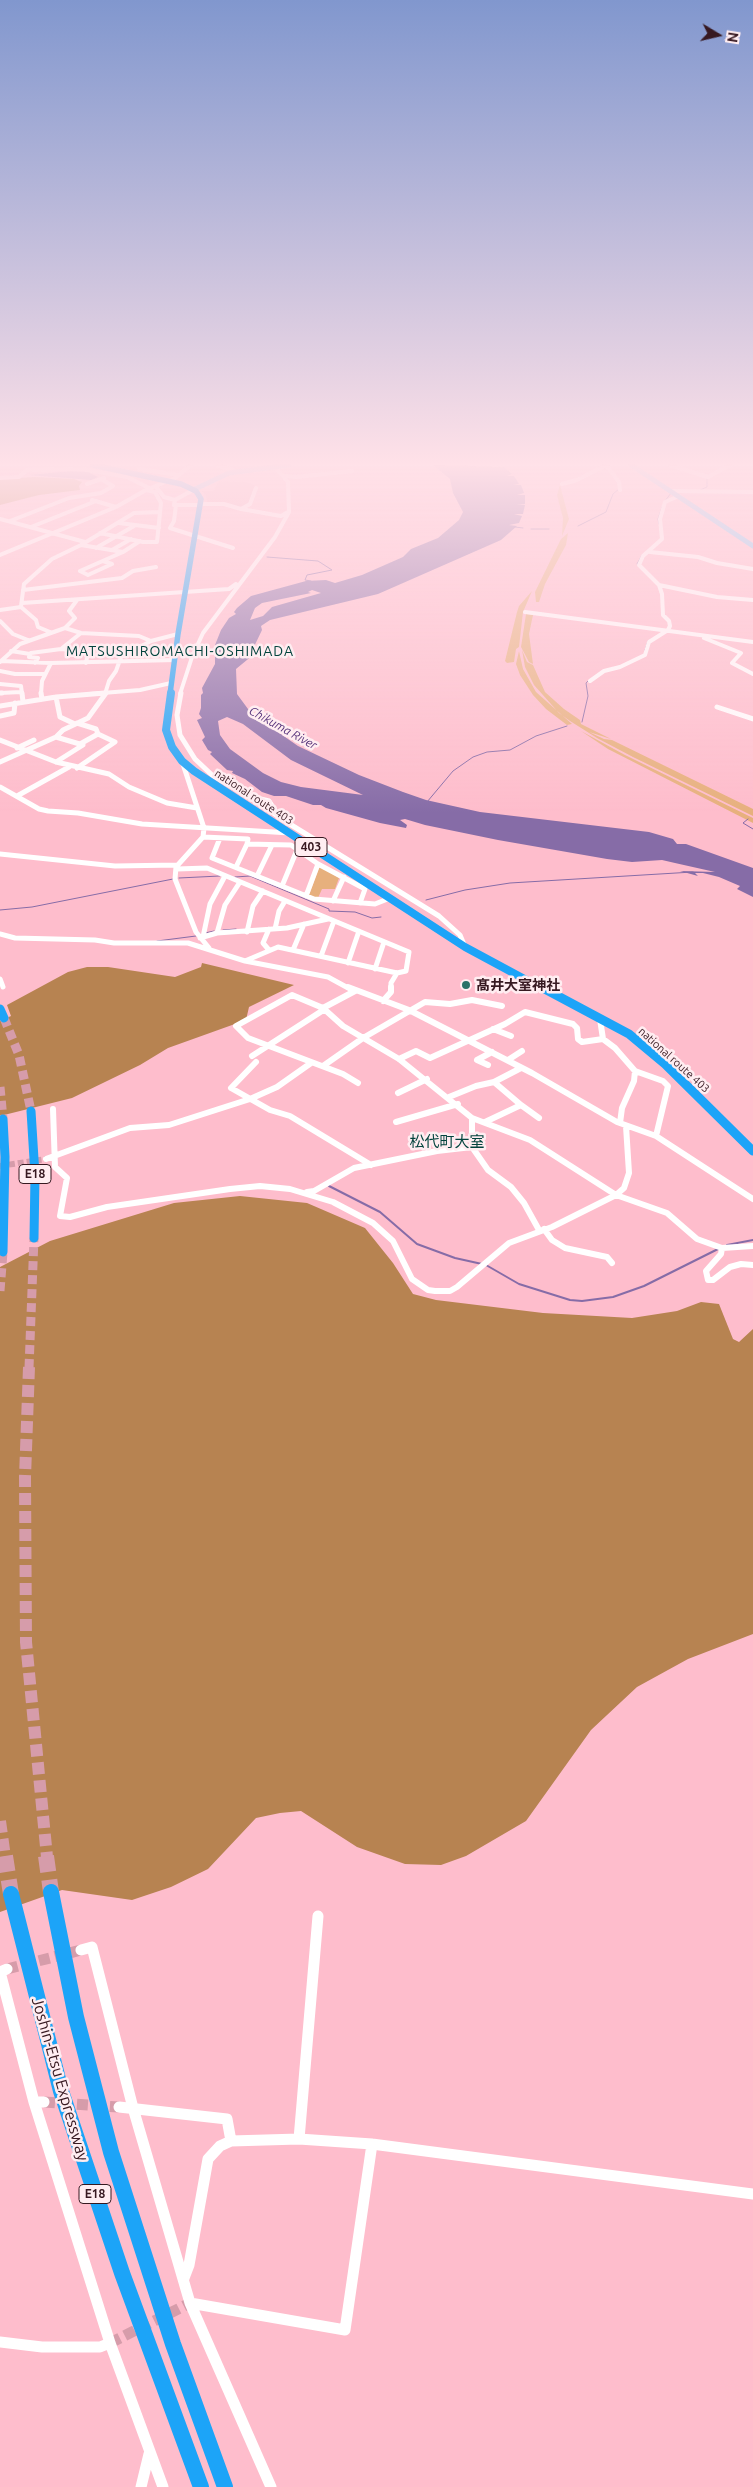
<!DOCTYPE html>
<meta charset="utf-8">
<style>
body{margin:0}
#map{position:relative;width:753px;height:2487px;overflow:hidden;background:#febdcc;font-family:Ubuntu,sans-serif}
canvas{display:block}
.north{position:absolute;left:693px;top:10px;width:50px;height:50px;-webkit-text-stroke:4px #ffedf1;paint-order:stroke;rotate:99deg;font-size:14px;font-weight:700;line-height:20px;text-align:center;color:#371921}
.north::after{content:'';display:block;margin:auto;width:18px;height:22px;background:#371921;clip-path:polygon(50% 0,100% 100%,50% 72%,0 100%)}
</style>
<div id="map">
<canvas width="753" height="2487"></canvas>
<div class="north">N</div>
</div>
<script>
const c = document.querySelector('canvas').getContext('2d');
c.lineJoin = 'round';
function paint(path, color) { c.fillStyle = color; c.fill(path, 'evenodd'); }
const poly = rows => new Path2D(rows.map(r => 'M' + r).join(''));
function trace(path, color, width, dash) { c.strokeStyle = color; c.lineWidth = width; c.lineCap = dash ? 'butt' : 'round'; c.setLineDash(dash || []); c.stroke(path); }
function label(font, color, halo, rows, align = 'center') {
  c.font = font + ' Ubuntu,"Noto Sans JP",sans-serif'; c.lineWidth = 5; c.setLineDash([]); c.textBaseline = 'middle'; c.strokeStyle = halo; c.fillStyle = color; for (const [text, x, y, turn = 0] of rows) {
    c.save(); c.translate(x, y); c.rotate((+turn || 0) * Math.PI / 180); c.textAlign = isNaN(turn) ? turn : align; if (halo) c.strokeText(text, 0, 0); c.fillText(text, 0, 0); c.restore();
  }
}
paint(poly([
 [219,481,246,482,255,485,249,503,241,508,224,504,207,504,206,495,201,491,213,491]
]), '#f2adbd');
paint(poly([
 [560,485,569,519,562,536,563,518,557,495],
 [568,533,566,545,545,584,539,602,536,602,535,592,561,539],
 [532,591,523,612,519,647,516,649,514,662,507,663,505,661,517,612,519,606],
 [526,614,540,615,533,615,529,634,533,664,529,662,521,647],
 [522,650,527,662,533,665,545,692,564,709,580,720,581,724,611,739,589,732,604,739,612,740,747,806,753,809,753,816,633,757,597,738,570,721,559,713,534,685,525,667],
 [519,651,523,669,536,692,572,724,567,725,546,709,533,695,520,675,516,664],
 [581,731,625,755,753,818,753,823,608,749],
 [319,868,323,868,339,878,335,889,322,889,318,898,309,895]
]), '#e7b07d');
paint(poly([
 [35,477,74,479,82,482,79,486,80,490,39,495,0,505,0,479],
 [202,963,294,985,249,1007,246,1020,168,1048,140,1065,72,1098,0,1116,0,1021,11,1016,7,1005,68,972,87,967,108,967,175,977,201,967],
 [240,1196,307,1203,365,1228,393,1263,413,1294,436,1300,543,1313,632,1318,677,1311,701,1302,719,1304,733,1339,739,1342,753,1329,753,1634,688,1659,637,1687,591,1730,526,1821,466,1856,441,1865,405,1864,357,1847,301,1811,280,1813,256,1818,208,1869,171,1887,132,1900,62,1890,0,1912,0,1267,50,1241,174,1203]
]), '#b78351');
paint(poly([
 [433,465,504,467,512,474,506,476,514,476,519,484,513,485,521,485,523,490,524,493,517,495,525,495,525,504,517,505,525,505,523,514,514,514,522,516,519,523,509,525,517,526,501,540,378,594,270,620,261,626,262,630,251,653,253,655,236,669,237,694,248,709,262,721,298,746,359,775,403,792,426,800,480,812,649,832,673,839,677,844,686,844,753,868,753,897,737,889,740,886,719,877,703,873,695,873,698,876,680,871,715,872,675,863,662,860,632,862,607,859,498,840,425,825,405,819,400,820,407,825,406,828,380,823,326,808,321,805,313,805,286,796,274,796,262,792,245,779,232,773,233,771,227,770,210,754,212,752,208,750,202,740,205,737,197,720,202,718,199,714,201,708,201,695,203,693,202,688,215,664,215,645,221,630,229,618,236,614,234,612,237,608,251,596,306,581,326,580,335,583,362,575,403,557,411,549,438,538,459,520,463,512,453,493,450,479],
 [312,590,321,593,272,607,263,616,250,620,255,608,262,603,311,593,308,592],
 [227,717,243,724,291,760,363,795,301,787,281,782,263,773,230,749,220,735,218,721],
 [71,471,88,472,98,477,91,480,29,475]
]), '#866ca7');
trace(poly([
 [700,490,707,487,707,477],
 [665,501,671,493],
 [659,524,658,519,662,507],
 [578,526,606,512,613,494,619,489],
 [515,527,523,528],
 [531,529,549,529],
 [267,557,318,561,332,570,307,575,305,580,311,581],
 [641,569,637,564,642,555],
 [645,650,648,641],
 [582,722,588,696,586,683,589,680],
 [427,802,453,771,473,757,487,752,510,750,536,736,567,726],
 [748,819,743,823,753,829],
 [235,877,250,876,329,909,329,911,355,912,372,918,381,917],
 [179,878,220,876],
 [426,900,465,890,510,883,693,872],
 [0,910,32,907,173,879],
 [223,930,236,929],
 [205,933,214,931],
 [157,941,196,936]
]), '#866ca7', 1);
trace(poly([
 [329,1186,380,1212,417,1244,455,1258,482,1264],
 [727,1245,753,1240],
 [486,1265,519,1284,570,1300,582,1301,613,1297,644,1286,718,1249]
]), '#866ca7', 2);
trace(poly([
 [0,1166,46,1159]
]), '#d69caa', 6, [6, 3]);
trace(poly([
 [7,1969,81,1950],
 [44,2102,119,2107],
 [110,2343,190,2303]
]), '#d69caa', 11, [11, 5.5]);
trace(poly([
 [4,1018,19,1055,31,1111],
 [0,1087,3,1119],
 [0,1291,3,1252],
 [29,1368,34,1238]
]), '#d69caa', 9, [9, 5]);
trace(poly([
 [29,1367,25,1477,26,1642,47,1857],
 [0,1821,5,1857]
]), '#d69caa', 12, [12, 6]);
trace(poly([
 [5,1856,11,1894],
 [46,1856,51,1892]
]), '#d69caa', 16, [16, 8]);
trace(poly([
 [217,465,235,471],
 [670,465,708,477,730,465],
 [139,469,179,475],
 [285,476,296,477,352,471],
 [0,478,19,477,27,470,82,469,127,477,149,488],
 [87,484,104,478],
 [562,484,577,480,606,465,619,482,620,490],
 [156,487,164,497,175,500],
 [193,490,175,500,174,505,201,505],
 [671,491,753,492],
 [92,500,116,507],
 [201,504,224,504,241,509,250,504,256,488],
 [176,505,174,521,170,528,233,548],
 [241,509,281,516,288,512],
 [0,519,85,542],
 [10,521,69,498,101,493,113,486,101,479],
 [119,523,159,528],
 [31,527,96,501],
 [100,533,143,542,157,542,161,503,155,492,146,490],
 [96,548,134,526],
 [112,550,131,539],
 [123,552,140,541],
 [650,552,698,557,717,563,753,569],
 [0,555,116,507,146,490,175,478,191,465],
 [80,571,123,552,81,545],
 [80,571,88,575,112,564,103,561],
 [659,585,717,597,753,600],
 [23,590,122,578,133,571,156,567],
 [22,603,229,589,236,584],
 [21,606,24,584,52,559,81,545,134,513,160,512],
 [21,607,36,620,38,627,50,632],
 [0,610,21,607],
 [525,612,753,642],
 [0,621,13,634,28,640],
 [65,628,75,618,69,611,77,600],
 [81,633,61,649,88,652,86,663],
 [704,638,741,653,732,663,753,674],
 [11,651,30,654],
 [1,661,51,663,175,660],
 [0,662,20,644,65,628,81,633,139,636,151,641],
 [35,663,38,658,29,657,31,653,61,649],
 [0,671,15,674,45,674],
 [590,681,604,671,620,667,645,655,649,642,668,630,670,626,669,621,663,615,662,594,659,585,639,565,643,556,662,539,660,519,665,502,679,496],
 [0,684,21,686,22,694],
 [0,693,21,692],
 [41,694,42,681,51,663],
 [90,694,140,690,171,683],
 [105,694,109,681,116,671,121,657,151,641,178,634],
 [180,694,192,657,203,633,275,537,289,512,288,482,273,465]
]), '#fff', 4);
trace(poly([
 [0,693,2,693],
 [22,693,23,702],
 [41,693,42,699],
 [181,693,177,715,180,735,195,759,212,775,248,796,269,801,280,818,439,916,460,935,465,947],
 [56,697,60,717,75,724],
 [0,706,56,697,105,693],
 [717,707,753,719],
 [0,716,14,713,15,703],
 [77,723,96,729,98,734,115,742,77,768],
 [56,737,83,745,56,762],
 [0,740,56,762,109,774,129,787,167,803,197,808],
 [80,744,98,734],
 [17,748,34,740],
 [182,761,204,828,203,837,176,867,175,879,196,932,209,948],
 [0,762,56,737,63,730,88,718,106,693],
 [0,787,39,809,48,811,78,813,142,824,290,833],
 [17,796,69,767],
 [250,797,276,815],
 [203,837,248,839,247,844,291,845,318,864,365,889,360,903],
 [220,838,212,858,314,899,375,904,390,898],
 [0,854,115,866,177,865],
 [236,867,247,844],
 [177,869,207,868,409,952,406,971,397,973,278,947,245,961],
 [257,876,272,845],
 [282,886,297,850],
 [306,896,318,864],
 [333,901,344,877],
 [269,929,263,943,269,950],
 [275,929,279,911,285,901],
 [247,932,253,906,263,891],
 [217,933,225,905,240,882],
 [0,934,15,938,95,940,114,943,188,943,245,961,328,977,350,989],
 [203,937,210,904,225,876],
 [200,938,217,933,287,928,328,919],
 [293,950,304,924],
 [321,956,334,921],
 [348,963,359,931],
 [375,969,384,942],
 [0,979,3,987],
 [391,989,391,983,397,973]
]), '#fff', 5);
trace(poly([
 [348,987,409,1010,532,1073,617,1122,656,1136,753,1199],
 [383,1001,391,992,391,987],
 [323,1008,355,991],
 [600,1019,603,1039,615,1048,635,1071,663,1081,668,1086,656,1136],
 [493,1029,511,1036],
 [252,1056,325,1009],
 [399,1059,416,1051,430,1058,505,1024,525,1012,573,1024,577,1028,578,1039,582,1042,603,1039],
 [508,1060,522,1051],
 [256,1062,231,1088,270,1110,290,1116,371,1165],
 [488,1065,477,1060,492,1052],
 [323,1066,363,1038,425,1002,450,1004,472,1000,502,1006],
 [358,1083,343,1074,248,1038,236,1026,292,995,323,1008,343,1026,399,1059,472,1118,530,1140,616,1195,667,1213,697,1239,722,1248,753,1246],
 [398,1093,427,1079],
 [449,1097,476,1086,494,1082,521,1068],
 [521,1105,539,1118],
 [53,1109,55,1167,67,1178,60,1216,70,1217,107,1207,230,1189,260,1186,290,1189,333,1202,373,1223,393,1241,412,1279,428,1290,435,1291,450,1291,457,1287,509,1243,552,1227,616,1195,624,1188,629,1173,626,1126],
 [472,1118,472,1147,488,1170,511,1187,524,1203,539,1230],
 [396,1122,458,1104],
 [485,1122,521,1105,494,1082],
 [620,1123,622,1108,634,1081,635,1071],
 [46,1159,130,1128,169,1125,250,1099,277,1087,311,1063],
 [307,1192,314,1191,354,1168,437,1151,472,1147],
 [544,1229,552,1240,565,1248,607,1257,612,1263],
 [722,1248,721,1254,706,1271,708,1280,713,1280,730,1267,741,1264,753,1265]
]), '#fff', 6);
trace(poly([
 [81,1950,92,1947,133,2108,190,2303,271,2487],
 [7,1969,0,1972,34,2102,110,2343,163,2487],
 [34,2102,44,2102],
 [119,2107,227,2119,231,2141],
 [299,2139,318,1916],
 [184,2278,189,2265,208,2159,220,2146,231,2141,299,2139,372,2144,753,2194],
 [190,2303,345,2330,372,2144],
 [0,2342,42,2347,100,2347,110,2343],
 [141,2487,149,2454]
]), '#fff', 11);
trace(poly([
 [631,465,753,546],
 [193,490,229,473,289,465]
]), '#77c8fb', 5);
trace(poly([
 [93,465,181,484,196,491,201,499,178,634,170,694]
]), '#1ca4f8', 5.5);
trace(poly([
 [171,693,166,730,172,747,182,761,194,771,465,947,543,989]
]), '#1ca4f8', 8);
trace(poly([
 [541,987,629,1034,665,1064,753,1151],
 [0,1009,4,1018],
 [31,1111,35,1175,34,1238],
 [3,1119,5,1157,3,1252]
]), '#1ca4f8', 9);
trace(poly([
 [51,1892,76,2017,111,2152,173,2344,225,2487],
 [11,1894,61,2091,122,2273,201,2487]
]), '#1ca4f8', 16);
const sky = c.createLinearGradient(0, 0, 0, 813);
sky.addColorStop(0, '#8197ce');
sky.addColorStop(0.57, '#ffe1e8');
sky.addColorStop(1, '#ffe1e800');
c.fillStyle = sky;
c.fillRect(0, 0, 753, 813);
for (const [x, y, r, color] of [
 [466,985,5,"#2a7168"]
]) { const dot = new Path2D(); dot.arc(x, y, r, 0, 2 * Math.PI); c.fillStyle = color; c.fill(dot); trace(dot, '#ffedf1', 2); }
label('11px', '#371921', '#ffedf1', [
 ["national route 403",254,797,33],
 ["national route 403",674,1060,42]
]);
label('italic 12px', '#55317a', '#ffedf1', [
 ["Chikuma River",283,728,29]
]);
for (const [x, y, w] of [
 [311,847,32],
 [35,1174,32],
 [95,2194,32]
]) { const box = new Path2D(); box.roundRect(x - w / 2, y - 9.5, w, 19, 4); c.fillStyle = '#ffedf1'; c.fill(box); trace(box, '#371921', 1); }
label('bold 12px', '#371921', null, [
 ["403",311,847],
 ["E18",35,1174],
 ["E18",95,2194]
]);
c.letterSpacing = '1px';
label('14px', '#03433d', '#ffedf1', [
 ["MATSUSHIROMACHI-OSHIMADA",180,651]
]);
c.letterSpacing = '0px';
label('bold 14px', '#371921', '#ffedf1', [
 ["髙井大室神社",476,985]
], 'left');
label('15px', '#03433d', '#ffedf1', [
 ["松代町大室",447,1142]
]);
label('16px', '#371921', '#ffedf1', [
 ["Joshin-Etsu Expressway",60,2079,74]
]);
</script>
